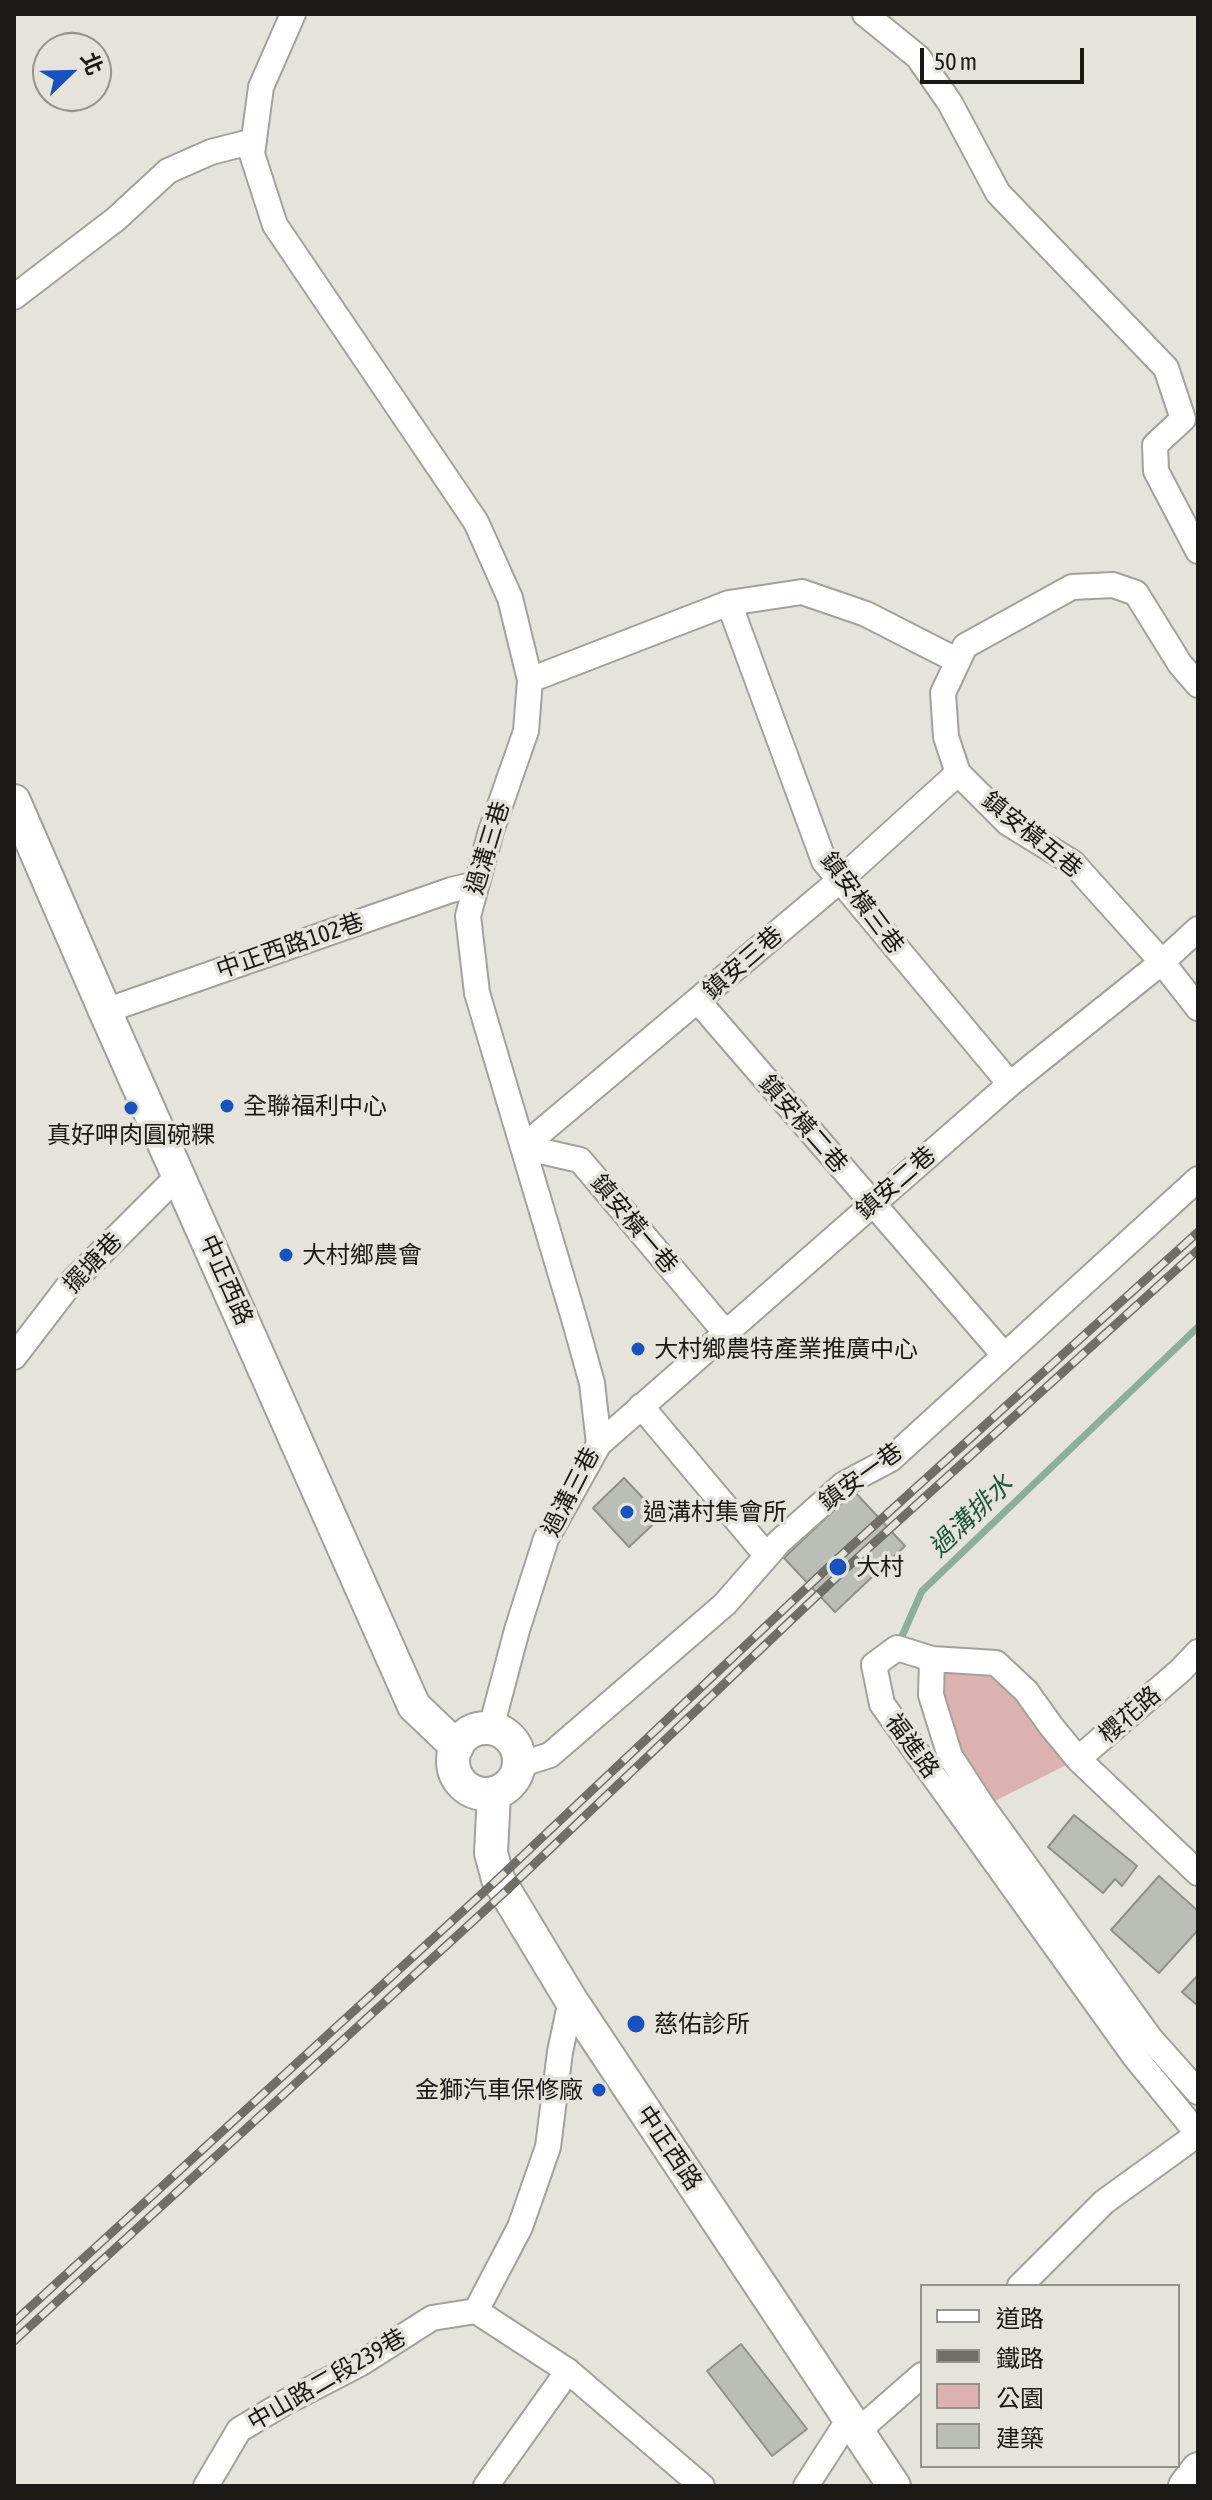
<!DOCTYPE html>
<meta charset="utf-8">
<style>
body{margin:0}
#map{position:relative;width:1212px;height:2500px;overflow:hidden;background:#e6e3db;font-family:"Asap Condensed","Noto Sans TC",sans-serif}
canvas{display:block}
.frame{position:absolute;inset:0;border:16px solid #1a1916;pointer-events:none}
.legend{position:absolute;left:920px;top:2284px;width:260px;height:184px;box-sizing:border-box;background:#e6e3db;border:2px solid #94928c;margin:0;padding:10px 14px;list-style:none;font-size:24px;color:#1a1916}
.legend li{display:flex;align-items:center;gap:16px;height:40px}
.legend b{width:40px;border:2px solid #94928c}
.north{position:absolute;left:32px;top:32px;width:80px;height:80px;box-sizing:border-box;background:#e6e3db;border:2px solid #94928c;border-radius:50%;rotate:67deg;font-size:22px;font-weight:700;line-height:32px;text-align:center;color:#1a1916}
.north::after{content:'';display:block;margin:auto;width:28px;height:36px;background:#1852be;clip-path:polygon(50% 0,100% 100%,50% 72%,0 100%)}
.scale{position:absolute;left:920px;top:48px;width:164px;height:36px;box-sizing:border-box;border:4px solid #1a1916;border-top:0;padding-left:10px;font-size:24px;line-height:28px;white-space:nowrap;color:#1a1916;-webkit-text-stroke:6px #e6e3db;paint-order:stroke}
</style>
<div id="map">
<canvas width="1212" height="2500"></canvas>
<div class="frame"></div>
<ul class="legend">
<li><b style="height:10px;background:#fff"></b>道路</li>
<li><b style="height:10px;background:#706e69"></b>鐵路</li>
<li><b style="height:22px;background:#dbb2b0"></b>公園</li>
<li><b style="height:22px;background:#bbbeb6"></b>建築</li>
</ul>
<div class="north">北</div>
<div class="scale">50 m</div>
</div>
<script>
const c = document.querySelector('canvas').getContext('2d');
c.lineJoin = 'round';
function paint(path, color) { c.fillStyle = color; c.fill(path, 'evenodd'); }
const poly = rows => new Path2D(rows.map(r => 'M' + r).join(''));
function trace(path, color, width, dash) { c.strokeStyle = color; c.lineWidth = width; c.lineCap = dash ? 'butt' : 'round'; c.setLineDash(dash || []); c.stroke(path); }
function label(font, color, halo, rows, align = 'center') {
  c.font = font + ' "Asap Condensed","Noto Sans TC",sans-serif'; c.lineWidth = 7; c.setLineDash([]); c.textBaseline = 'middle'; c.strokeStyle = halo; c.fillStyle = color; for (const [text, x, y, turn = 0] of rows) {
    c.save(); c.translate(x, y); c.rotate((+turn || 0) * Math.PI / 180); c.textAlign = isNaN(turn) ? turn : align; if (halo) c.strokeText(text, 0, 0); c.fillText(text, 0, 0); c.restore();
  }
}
paint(poly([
 [932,1659,996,1663,1078,1759,983,1807,931,1695]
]), '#dbb2b0');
trace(poly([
 [899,1643,922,1591,1198,1327]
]), '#8baf9a', 7);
const building = poly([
 [624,1478,661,1517,629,1547,593,1508,624,1478],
 [854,1491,905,1546,835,1612,784,1558,854,1491],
 [1074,1815,1137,1866,1122,1886,1115,1879,1103,1893,1048,1847,1074,1815],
 [1159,1876,1198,1911,1198,1930,1159,1973,1111,1930,1159,1876],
 [1198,1975,1198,2006,1182,1992,1198,1975],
 [741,2344,807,2429,772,2456,707,2371,741,2344]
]);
paint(building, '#bbbeb6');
trace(building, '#8e9189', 2);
const minor = poly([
 [293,14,261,87,252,154,275,225,476,522,510,598,530,680,526,731,491,831,468,916,477,993,575,1322,592,1383,599,1444,546,1539,517,1630,491,1728],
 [865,14,918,57,950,103,998,193,1166,368,1183,419,1155,445,1156,471,1198,551],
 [14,297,116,219,168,171,211,152,254,141],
 [729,603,824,861,1010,1084],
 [530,680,729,603,802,592,866,614,958,661],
 [1198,685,1180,664,1136,593,1113,585,1072,587,965,646,943,693,946,737,958,773,1008,823,1073,863,1162,962,1198,1008],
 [698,1001,1004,1355],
 [105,1011,451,890,476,884],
 [523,1147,839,881,958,773],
 [523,1147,580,1160,725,1332],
 [14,1357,70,1284,179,1175],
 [641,1406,767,1556],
 [599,1444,1010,1084,1162,962,1198,929],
 [932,1659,996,1663,1026,1691,1051,1726,1078,1759,1198,1873],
 [1078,1759,1181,1670,1198,1652],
 [519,1765,550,1755,725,1604,779,1542,844,1484,891,1459,1198,1179],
 [1198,2092,1150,2038,983,1807,950,1756,931,1695,932,1659,897,1648,874,1665,882,1704,1135,2057,1198,2134],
 [1020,2286,1104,2202,1198,2134],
 [476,2311,520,2227,548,2147,560,2052,571,2000],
 [476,2311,568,2371,702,2486],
 [858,2431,922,2375],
 [206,2486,239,2430,284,2403,363,2362,432,2318,476,2311],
 [486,2486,568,2371],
 [806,2486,849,2419]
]);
const major = poly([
 [14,801,105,1011,414,1706,457,1747],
 '453 1761a33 33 0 1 1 66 0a33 33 0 1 1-66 0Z',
 [494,1793,491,1853,498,1879,571,2000,894,2486],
 [1185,2486,1198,2469]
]);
trace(minor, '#a4a19a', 28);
trace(major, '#a4a19a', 36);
trace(minor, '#fff', 24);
trace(major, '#fff', 32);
const rail = poly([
 [14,2322,498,1879,835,1561,1198,1232],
 [14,2341,506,1891,842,1572,1198,1250]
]);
trace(rail, '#706e69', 9);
trace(rail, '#e6e3db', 6, [18]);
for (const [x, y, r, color] of [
 [227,1106,8,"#1852be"],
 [131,1108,8,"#1852be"],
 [286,1255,8,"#1852be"],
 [638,1349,8,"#1852be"],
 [627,1512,8,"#1852be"],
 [838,1567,10,"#1852be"],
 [636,2024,10,"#1852be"],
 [599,2090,8,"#1852be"]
]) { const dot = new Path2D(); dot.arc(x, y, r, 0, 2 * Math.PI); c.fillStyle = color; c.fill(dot); trace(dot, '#e6e3db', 3); }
label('24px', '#1a1916', '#e6e3db', [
 ["鎮安橫五巷",1032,835,39],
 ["過溝三巷",488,848,-73],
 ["鎮安橫三巷",862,903,53],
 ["中正西路102巷",290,946,-19],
 ["鎮安三巷",743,963,-41],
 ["鎮安橫二巷",803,1124,49],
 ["鎮安二巷",896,1183,-41],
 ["鎮安橫一巷",634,1224,50],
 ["擺塘巷",93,1263,-46],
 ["中正西路",226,1280,66],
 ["鎮安一巷",861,1477,-36],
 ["過溝三巷",571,1492,-63],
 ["櫻花路",1130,1715,-41],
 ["福進路",912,1746,54],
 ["中正西路",669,2148,56],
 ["中山路二段239巷",327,2380,-30]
]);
label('24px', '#1a1916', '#e6e3db', [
 ["全聯福利中心",243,1106],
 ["真好呷肉圓碗粿",131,1135,"center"],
 ["大村鄉農會",302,1255],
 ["大村鄉農特產業推廣中心",654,1349],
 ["過溝村集會所",643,1512],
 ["大村",856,1567],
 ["慈佑診所",654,2024],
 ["金獅汽車保修廠",583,2090,"right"]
], 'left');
label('italic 26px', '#1b573a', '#e6e3db', [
 ["過溝排水",971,1516,-44]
]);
</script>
